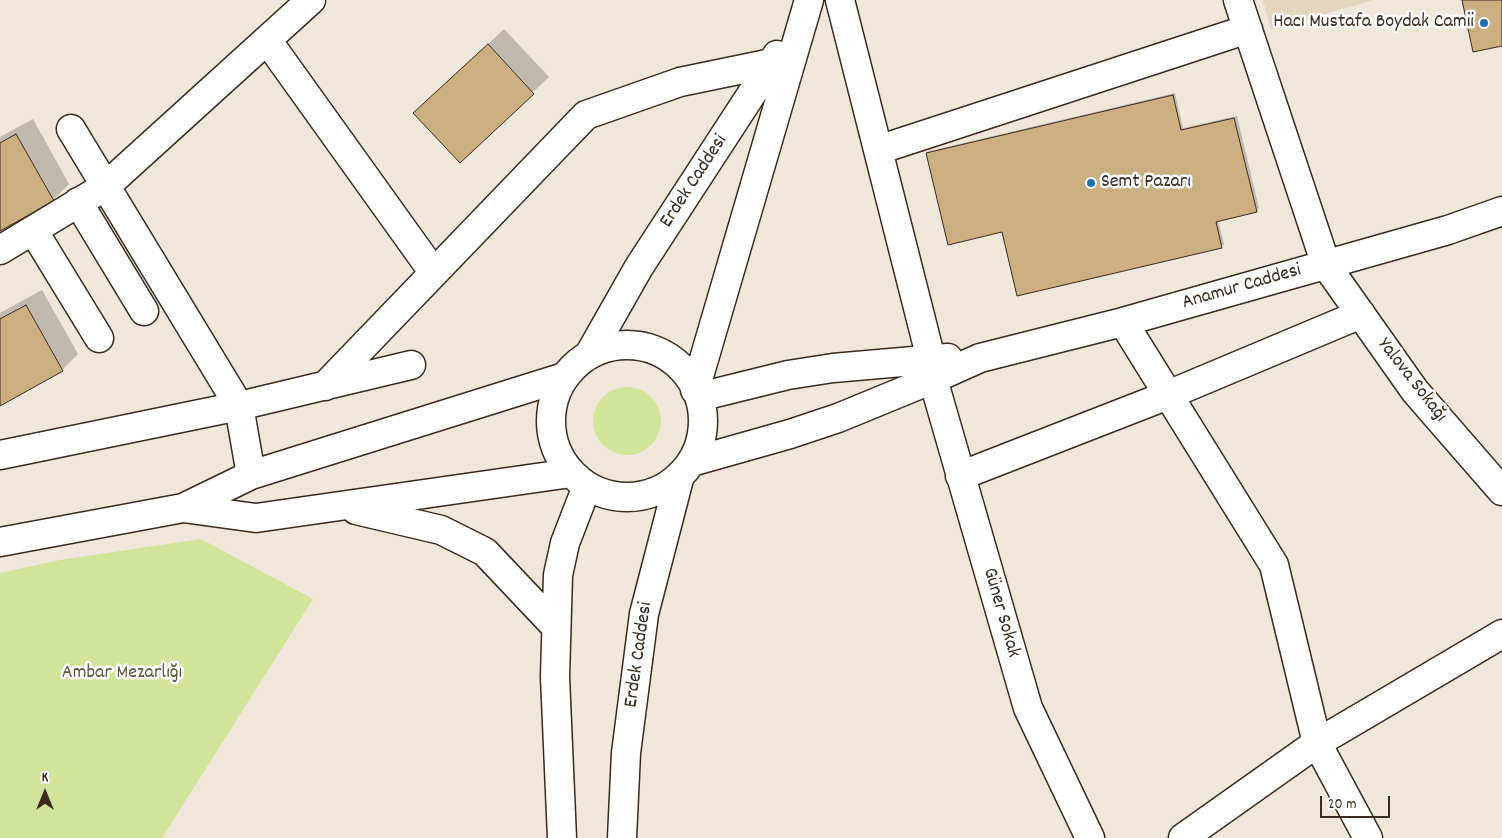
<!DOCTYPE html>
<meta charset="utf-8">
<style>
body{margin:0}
#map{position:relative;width:1502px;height:838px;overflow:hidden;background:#efe7d9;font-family:Dekko,sans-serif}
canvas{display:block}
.north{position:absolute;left:20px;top:768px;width:50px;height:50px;-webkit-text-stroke:4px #fff;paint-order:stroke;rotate:0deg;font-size:14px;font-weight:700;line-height:20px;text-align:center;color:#3b2a1e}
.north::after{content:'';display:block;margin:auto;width:18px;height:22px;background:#3b2a1e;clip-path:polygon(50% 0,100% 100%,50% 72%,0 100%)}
.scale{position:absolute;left:1320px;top:796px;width:70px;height:22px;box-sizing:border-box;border:2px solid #3b2a1e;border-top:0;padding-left:6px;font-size:15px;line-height:18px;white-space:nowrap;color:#3b2a1e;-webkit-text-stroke:4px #fff;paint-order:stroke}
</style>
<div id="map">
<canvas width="1502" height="838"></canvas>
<div class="north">K</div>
<div class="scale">20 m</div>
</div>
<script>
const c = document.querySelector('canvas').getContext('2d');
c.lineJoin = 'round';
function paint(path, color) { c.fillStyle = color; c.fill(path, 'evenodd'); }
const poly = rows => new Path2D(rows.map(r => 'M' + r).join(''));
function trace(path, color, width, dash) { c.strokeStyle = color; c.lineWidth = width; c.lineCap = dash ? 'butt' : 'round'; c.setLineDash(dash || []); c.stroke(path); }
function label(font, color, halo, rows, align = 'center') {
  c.font = font + ' Dekko,sans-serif'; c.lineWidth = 5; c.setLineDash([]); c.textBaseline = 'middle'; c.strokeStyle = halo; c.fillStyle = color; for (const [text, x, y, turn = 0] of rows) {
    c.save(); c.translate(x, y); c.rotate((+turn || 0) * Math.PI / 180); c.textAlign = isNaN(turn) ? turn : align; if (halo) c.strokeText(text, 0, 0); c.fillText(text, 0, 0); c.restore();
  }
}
paint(poly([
 [1263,0,1373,0,1271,30]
]), '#e4d6be');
paint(poly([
 '593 421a34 34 0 1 1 68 0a34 34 0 1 1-68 0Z',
 [201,539,313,599,162,838,0,838,0,573,60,560]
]), '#d1e499');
paint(poly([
 [504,29,549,77,460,161,431,98],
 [1175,93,1183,128,1237,116,1259,208,1256,211,1218,220,1224,244,1221,247,1003,231,927,153,930,151],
 [33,119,69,184,53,200,0,229,0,137],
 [42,290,78,354,62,370,0,405,0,313]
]), '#0003');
const building = poly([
 [1462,0,1502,0,1502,46,1473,52,1462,0],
 [488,44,534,94,460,163,413,113,488,44],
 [1173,95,1181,130,1234,118,1257,212,1216,222,1222,248,1017,296,1002,232,948,245,926,153,1173,95],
 [16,134,54,201,0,231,0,143,16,134],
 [26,305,63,371,0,406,0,319,26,305]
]);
paint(building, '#cbaf80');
trace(building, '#3b2a1e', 1);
const minor = poly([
 [840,0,931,359],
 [1238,0,1326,265,1415,391,1502,491],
 [267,40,434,273],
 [71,129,239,406,251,475],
 [878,150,1248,29],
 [78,202,144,311],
 [33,230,99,338],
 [0,250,106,186,311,0],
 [1123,322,1274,565,1317,743,1368,838],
 '551 421a76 76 0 1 1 152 0a76 76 0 1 1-152 0Z',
 [589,355,639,267,777,55],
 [933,379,1028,708,1090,838],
 [325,386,586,115,680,82,772,63],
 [695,390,809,0],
 [699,397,788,375,833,368,948,358],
 [0,455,239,406,411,365],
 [691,462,790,434,838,418,933,379,980,358,1123,322,1448,230,1502,211],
 [960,476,1168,395,1361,314],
 [183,508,256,518,571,473],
 [356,510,441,530,485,552,555,626],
 [0,542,183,508,251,475,564,377],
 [562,838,555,677,558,575,565,543,587,486],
 [622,838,626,753,644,614,680,475],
 [1183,838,1317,743,1502,634]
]);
trace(minor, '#3b2a1e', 31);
trace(minor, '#fff', 28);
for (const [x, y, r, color] of [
 [1484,23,5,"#1f6fb2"],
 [1091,183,5,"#1f6fb2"]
]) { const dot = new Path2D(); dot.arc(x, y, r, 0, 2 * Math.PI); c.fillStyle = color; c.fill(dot); trace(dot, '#fff', 2); }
label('20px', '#3b2a1e', '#fff', [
 ["Hacı Mustafa Boydak Camii",1474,23],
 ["Semt Pazarı",1101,183,"left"]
], 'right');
label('20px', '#3b2a1e', '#fff', [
 ["Erdek Caddesi",695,182,-57],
 ["Anamur Caddesi",1242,288,-16],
 ["Yalova Sokağı",1411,381,52],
 ["Güner Sokak",1000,613,74],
 ["Erdek Caddesi",640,655,-82]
]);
label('20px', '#60583d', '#fff', [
 ["Ambar Mezarlığı",122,674]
]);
</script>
